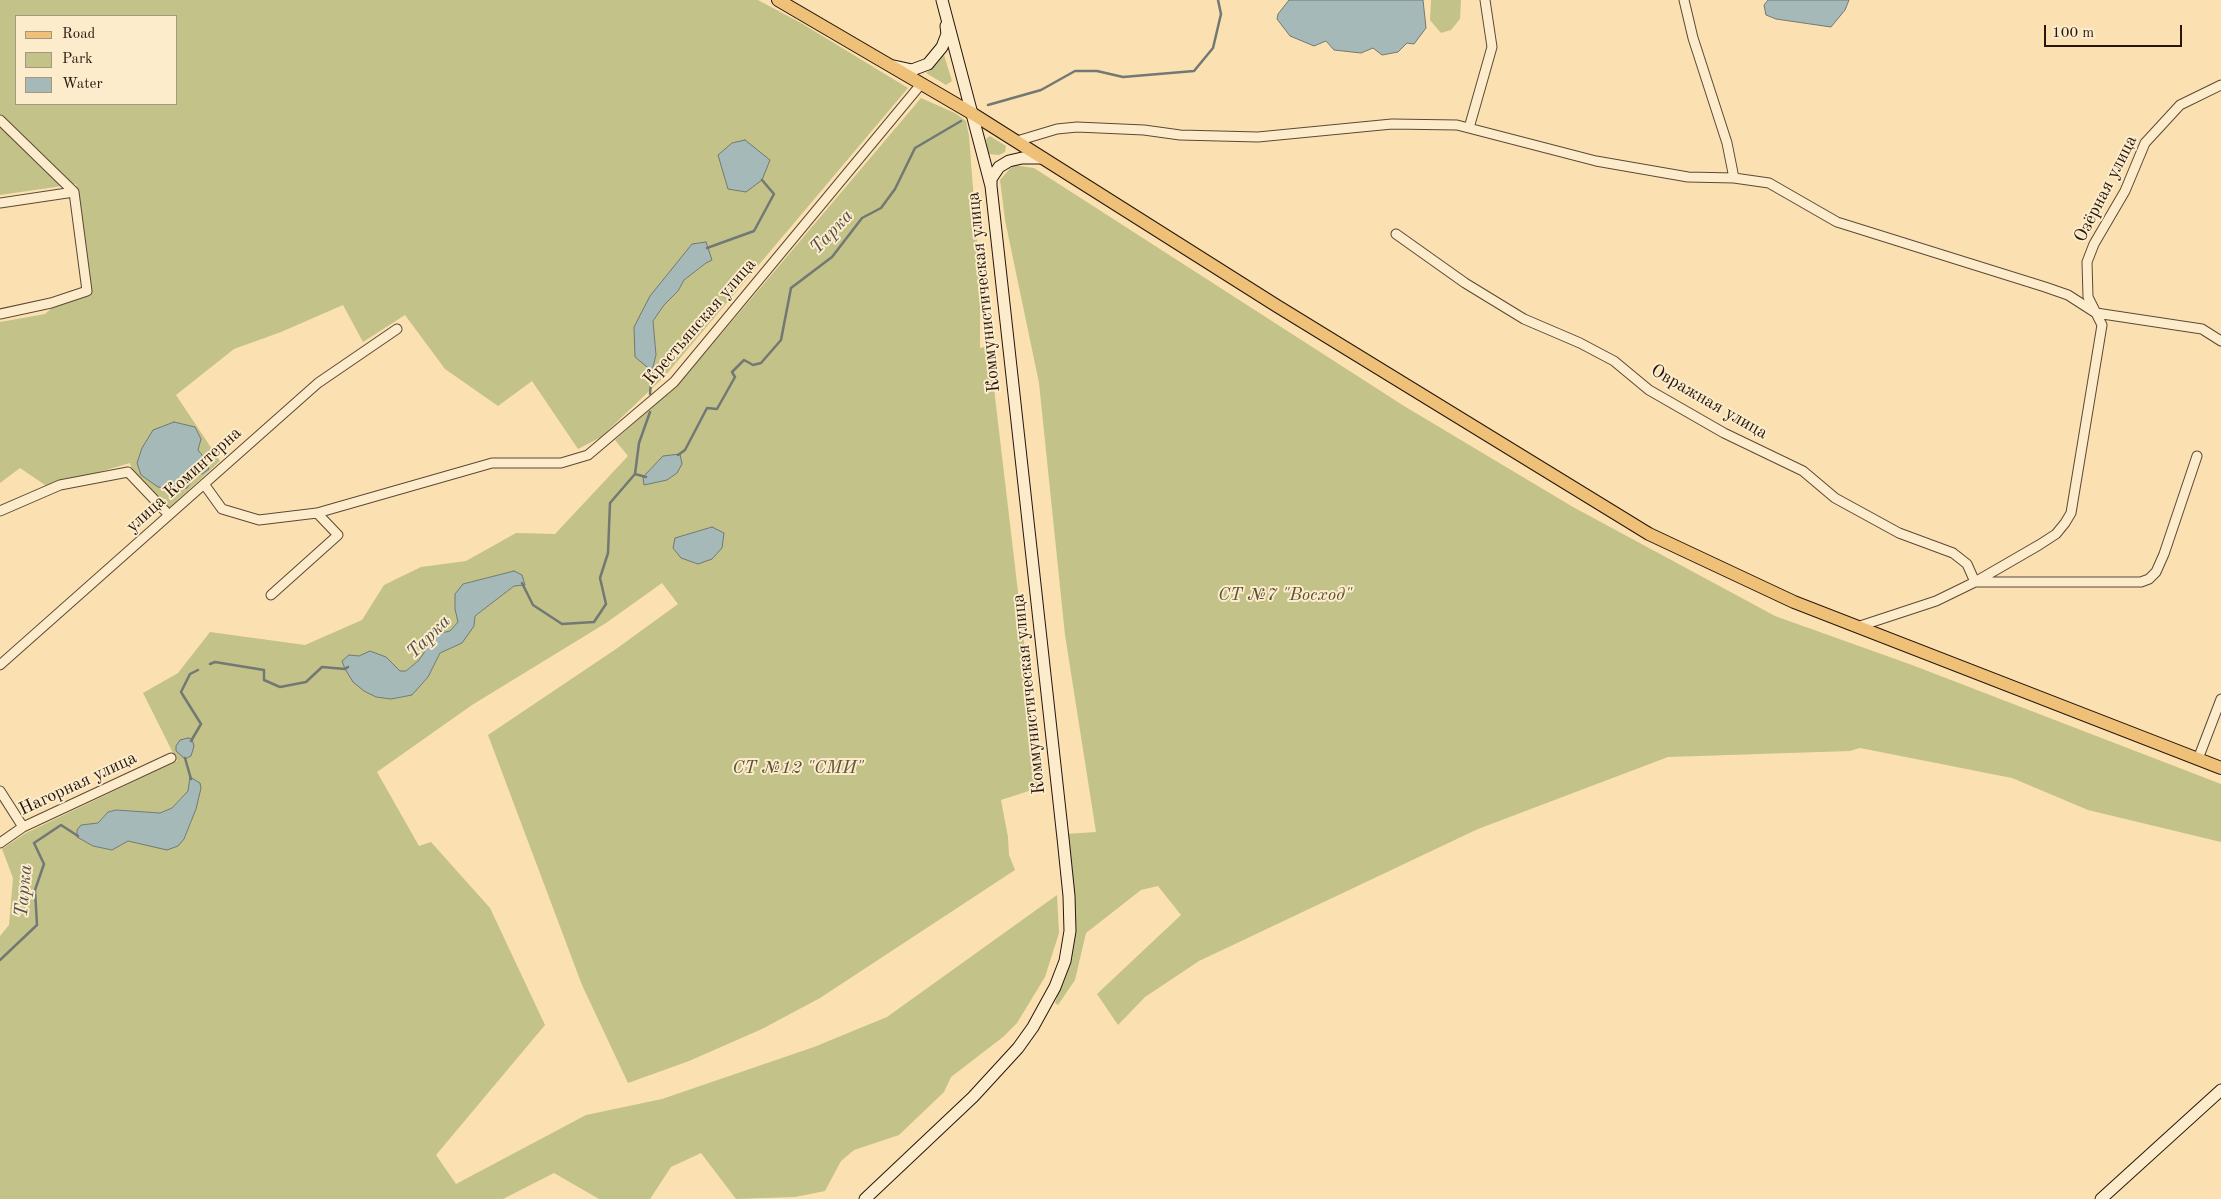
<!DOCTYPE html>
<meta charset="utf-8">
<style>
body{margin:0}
#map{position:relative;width:2221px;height:1199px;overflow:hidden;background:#fbe1b1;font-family:"Old Standard TT",serif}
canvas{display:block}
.legend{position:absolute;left:15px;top:15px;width:162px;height:90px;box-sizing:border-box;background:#fceccc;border:1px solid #a69680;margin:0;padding:6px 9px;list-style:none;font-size:15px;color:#26160d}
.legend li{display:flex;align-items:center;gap:10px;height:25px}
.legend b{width:25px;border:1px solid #a69680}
.scale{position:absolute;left:2044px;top:25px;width:138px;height:22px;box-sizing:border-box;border:2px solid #26160d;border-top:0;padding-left:6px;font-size:15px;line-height:18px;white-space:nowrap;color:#26160d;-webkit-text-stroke:4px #fceccc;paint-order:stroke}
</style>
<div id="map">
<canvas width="2221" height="1199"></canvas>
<ul class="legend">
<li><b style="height:6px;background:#eec078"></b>Road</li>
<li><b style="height:14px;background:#c3c288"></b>Park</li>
<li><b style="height:14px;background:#a5bab8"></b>Water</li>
</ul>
<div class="scale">100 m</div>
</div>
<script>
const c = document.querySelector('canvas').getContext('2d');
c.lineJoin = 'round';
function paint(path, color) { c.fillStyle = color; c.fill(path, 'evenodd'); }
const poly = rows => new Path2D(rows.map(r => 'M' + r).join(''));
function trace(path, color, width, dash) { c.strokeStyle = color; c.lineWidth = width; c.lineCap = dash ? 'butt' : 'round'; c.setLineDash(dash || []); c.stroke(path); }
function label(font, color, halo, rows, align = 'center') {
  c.font = font + ' "Old Standard TT",serif'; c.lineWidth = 4; c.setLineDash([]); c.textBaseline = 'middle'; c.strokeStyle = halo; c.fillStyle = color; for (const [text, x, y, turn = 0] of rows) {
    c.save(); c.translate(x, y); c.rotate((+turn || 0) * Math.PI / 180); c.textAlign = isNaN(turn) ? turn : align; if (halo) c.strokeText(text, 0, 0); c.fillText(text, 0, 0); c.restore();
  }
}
paint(poly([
 [0,0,758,0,801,23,908,88,665,376,601,437,578,449,532,381,498,406,445,369,405,315,363,342,343,305,281,332,234,349,176,395,220,461,169,508,132,470,130,463,48,487,20,468,0,483,0,322,45,314,53,307,90,294,76,184,0,195],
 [16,16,176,16,176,104,16,104],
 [706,242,706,263,684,280,678,291,664,305,653,321,656,355,652,371,650,296],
 [142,448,198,450,205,459,193,471,192,480],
 [1431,0,1461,0,1460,19,1451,30,1441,33,1430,20],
 [944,55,952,81,946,85,926,73,936,65],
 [921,98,955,113,966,121,969,136,980,279,980,348,989,346,1041,787,1001,800,1008,837,1009,855,1015,870,820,998,762,1029,689,1061,628,1083,582,985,488,735,616,649,678,604,662,583,606,623,472,705,377,772,419,846,431,842,490,908,545,1025,436,1155,456,1184,586,1115,662,1099,814,1047,887,1017,1057,895,1059,933,1045,977,1017,1023,1003,1037,951,1077,944,1092,899,1135,854,1150,841,1161,825,1191,795,1197,736,1199,701,1153,671,1167,650,1199,599,1199,554,1173,503,1199,0,1199,0,936,9,925,13,878,2,849,26,833,177,761,143,693,178,673,210,632,305,645,362,620,384,585,421,567,466,561,516,533,555,534,628,456,615,440,679,384],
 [514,571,514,586,475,616,474,626,450,648,440,653,428,677,412,695,391,699,376,697,359,656,386,657,400,671,406,671,419,660,437,634,450,631,458,622,455,608,463,584],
 [188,791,192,820,184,839,157,847,128,841,112,850,93,846,87,842,81,825,98,823,108,812,116,810,160,813,172,808],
 [990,136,1006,146,1005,152,999,155,988,154,986,139],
 [1013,165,1034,168,1404,406,1573,507,1775,616,1912,665,2221,784,2221,842,2088,810,2012,778,1860,748,1850,751,1668,757,1478,829,1199,961,1145,997,1118,1025,1097,994,1181,915,1158,886,1141,890,1086,933,1075,980,1058,1005,1055,1003,1070,956,1066,834,1096,832,1065,635,1039,383,1005,220,1000,180]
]), '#c3c288');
const water = poly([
 [1289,0,1423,0,1426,28,1414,44,1407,43,1398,52,1382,55,1373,48,1361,53,1334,50,1326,41,1314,46,1290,36,1277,19,1278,14,1289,0],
 [1768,0,1849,0,1845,10,1831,27,1776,19,1766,15,1764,5,1768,0],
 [745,140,770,160,762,180,746,192,728,189,718,155,732,143,745,140],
 [706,242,712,260,706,263,684,280,678,291,664,305,653,321,656,355,652,371,635,357,634,327,650,296,692,244,706,242],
 [174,422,195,427,201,439,198,450,205,459,209,469,202,474,194,471,192,480,187,488,178,490,158,487,141,475,137,463,142,448,153,430,174,422],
 [680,454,682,464,677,473,667,480,644,485,643,477,663,456,680,454],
 [712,527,724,533,722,548,712,559,698,564,681,558,673,548,675,538,712,527],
 [514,571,522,575,525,585,514,586,475,616,474,626,462,643,440,653,428,677,412,695,391,699,376,697,364,691,353,682,345,669,342,661,349,655,359,656,370,651,386,657,400,671,406,671,419,660,437,634,450,631,458,622,455,609,455,594,463,584,514,571],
 [188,738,192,739,194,746,191,756,185,759,176,751,176,746,180,740,188,738],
 [190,777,200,783,201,788,196,809,184,839,178,846,167,850,128,841,112,850,93,846,77,837,77,830,81,825,98,823,108,812,116,810,160,813,172,808,188,791,190,777]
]);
paint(water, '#a5bab8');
trace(water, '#727874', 1);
trace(poly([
 [988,105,1041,90,1075,71,1097,71,1123,77,1194,71,1213,48,1221,14,1218,0],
 [707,248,754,231,774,194,762,180],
 [650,394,652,369],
 [678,455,685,450,707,408,717,409,735,377,732,372,744,360,753,365,761,363,781,340,791,288,832,257,862,218,881,208,895,189,915,148,961,121],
 [635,474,639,443,650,412],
 [522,583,533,605,562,624,594,622,606,604,600,578,608,553,610,503,635,474,646,477],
 [210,664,215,662,264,670,264,680,280,687,306,682,322,667,345,669,348,667],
 [191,741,201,724,181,692,190,674,198,670],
 [185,758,191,779],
 [0,960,37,925,35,890,44,864,34,843,61,825,78,836]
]), '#727874', 2.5);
const street = poly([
 [1684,0,1693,38,1727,143,1734,178],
 [2221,85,2180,105,2145,143,2125,191,2094,244,2087,262,2088,297,2096,313,2202,329,2221,341],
 [0,120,74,192],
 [1469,128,1492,47,1485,0],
 [1017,141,1057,129,1077,127,1144,130,1180,135,1258,137,1392,124,1457,125,1596,161,1688,177,1734,178,1769,183,1837,222,2045,287,2068,295,2096,313,2102,325,2071,513,2065,523,2056,534,2039,545,1975,582,1936,601,1857,627],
 [0,203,74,192],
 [1396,234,1465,283,1524,319,1580,343,1614,361,1649,390,1724,433,1803,471,1835,498,1899,533,1953,553,1967,564,1975,582],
 [0,314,51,303,87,291,74,192],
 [204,484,222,509,259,520,317,513,492,463,561,463,588,455,674,382,922,83],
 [0,511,60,485,128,472,169,515],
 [1975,582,2141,582,2149,579,2156,572,2164,554,2197,456],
 [271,595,338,535,317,513],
 [0,665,318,383,397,329],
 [2198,759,2221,699],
 [0,791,23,827],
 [0,843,23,827,171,758]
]);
const secondary = poly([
 [894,66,912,70,928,64,942,47,947,34,946,26],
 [991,185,991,179,999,167,1009,161,1022,158,1043,158],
 [865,1199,973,1097,1018,1048,1033,1027,1055,987,1065,961,1070,931,1069,896,1063,838,991,186,942,0],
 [2101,1199,2221,1090]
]);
const primary = poly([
 [778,0,973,114,1277,306,1649,534,1794,602,2221,768]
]);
trace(street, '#5b4936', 11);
trace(secondary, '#26160d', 13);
trace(primary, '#26160d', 14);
trace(street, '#fceccc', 9);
trace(secondary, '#fceccc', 11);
trace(primary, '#eec078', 12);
label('18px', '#26160d', '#fceccc', [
 ["Озёрная улица",2106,189,-63],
 ["Коммунистическая улица",984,292,-96],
 ["Крестьянская улица",700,322,-49],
 ["Овражная улица",1709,402,30],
 ["улица Коминтерна",184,480,-42],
 ["Коммунистическая улица",1029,694,-96],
 ["Нагорная улица",78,784,-25]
]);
label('italic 18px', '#5d5238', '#fceccc', [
 ["СТ №7 \"Восход\"",1285,595],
 ["СТ №12 \"СМИ\"",798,768]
]);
label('italic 19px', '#524f49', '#fceccc', [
 ["Тарка",832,232,-47],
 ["Тарка",429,637,-45],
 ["Тарка",24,891,-85]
]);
</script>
